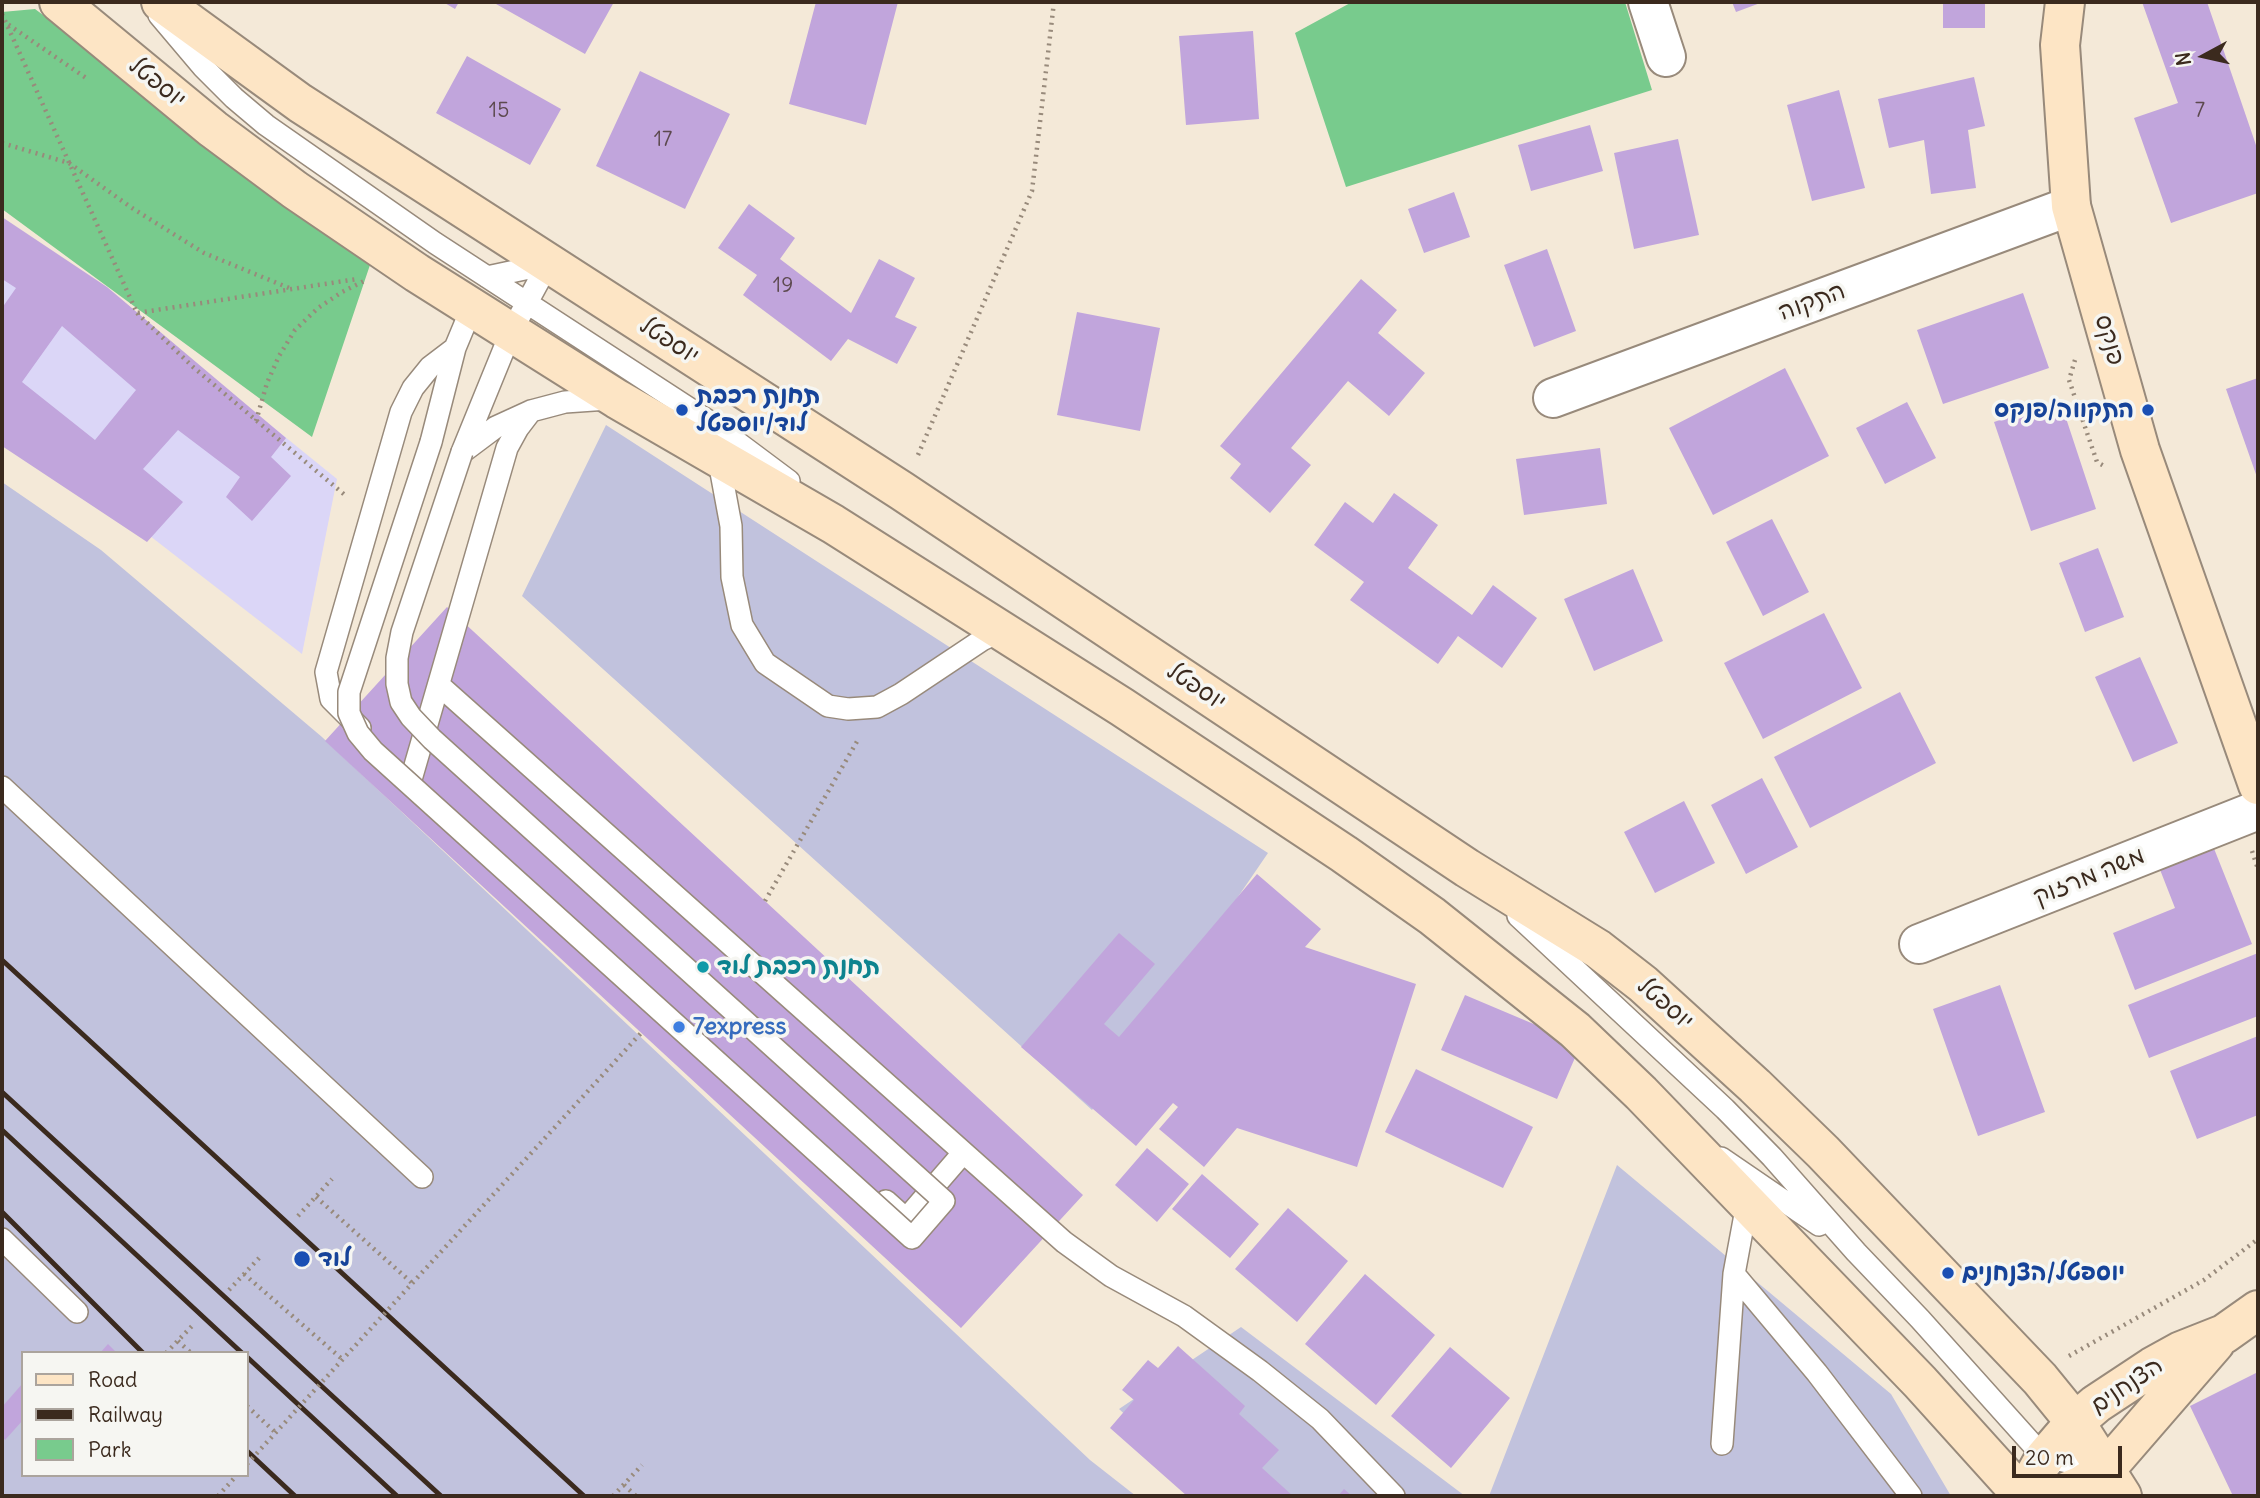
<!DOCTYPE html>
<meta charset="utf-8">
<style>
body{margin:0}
#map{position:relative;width:2260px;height:1498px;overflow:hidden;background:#f4e9d8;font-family:Delius,sans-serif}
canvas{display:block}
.frame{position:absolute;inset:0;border:4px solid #3b2a1e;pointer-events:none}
.legend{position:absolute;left:21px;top:1351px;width:228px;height:126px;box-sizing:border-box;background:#f6f6f2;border:2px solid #aba49d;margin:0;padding:9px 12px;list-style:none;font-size:21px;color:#3b2a1e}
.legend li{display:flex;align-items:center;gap:14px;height:35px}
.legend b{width:35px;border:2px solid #aba49d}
.north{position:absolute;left:2169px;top:21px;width:70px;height:70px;-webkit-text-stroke:5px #f6f6f2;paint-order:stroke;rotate:262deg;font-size:19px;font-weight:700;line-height:28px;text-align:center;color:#3b2a1e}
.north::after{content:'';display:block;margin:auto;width:24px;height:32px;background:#3b2a1e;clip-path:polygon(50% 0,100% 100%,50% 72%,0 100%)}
.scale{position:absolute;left:2012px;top:1446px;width:110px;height:32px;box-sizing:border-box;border:4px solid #3b2a1e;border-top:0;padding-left:9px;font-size:21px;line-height:24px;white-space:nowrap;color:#3b2a1e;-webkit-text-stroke:5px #f6f6f2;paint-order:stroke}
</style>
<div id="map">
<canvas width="2260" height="1498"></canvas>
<div class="frame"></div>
<ul class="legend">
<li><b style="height:9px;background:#fde5c5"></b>Road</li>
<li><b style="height:9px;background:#3b2a1e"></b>Railway</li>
<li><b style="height:19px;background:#78cb8d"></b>Park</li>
</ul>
<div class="north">N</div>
<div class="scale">20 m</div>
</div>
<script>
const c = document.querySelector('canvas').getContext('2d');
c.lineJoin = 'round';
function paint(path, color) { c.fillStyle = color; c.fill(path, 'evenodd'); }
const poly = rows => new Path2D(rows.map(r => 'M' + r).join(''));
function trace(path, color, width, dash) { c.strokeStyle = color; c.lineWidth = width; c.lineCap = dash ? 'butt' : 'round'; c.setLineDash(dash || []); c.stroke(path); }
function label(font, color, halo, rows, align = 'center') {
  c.font = font + ' Delius,"Playpen Sans Hebrew",sans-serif'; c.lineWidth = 7; c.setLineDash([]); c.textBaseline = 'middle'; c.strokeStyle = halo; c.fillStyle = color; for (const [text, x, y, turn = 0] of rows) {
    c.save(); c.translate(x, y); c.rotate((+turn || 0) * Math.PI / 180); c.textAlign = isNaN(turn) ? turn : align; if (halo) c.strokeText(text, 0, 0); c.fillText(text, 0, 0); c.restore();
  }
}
paint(poly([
 [2,217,105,291,337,479,302,654,2,421]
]), '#dbd6f7');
paint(poly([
 [606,425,1268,853,1092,1110,522,596],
 [2,482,101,550,322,737,1090,1460,1136,1496,2,1496],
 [23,1353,247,1353,247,1475,23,1475],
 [1617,1165,1891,1394,1951,1496,1489,1496],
 [1241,1327,1465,1496,1214,1496,1119,1409]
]), '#c1c2dd');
paint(poly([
 [1352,2,1625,2,1652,90,1346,187,1295,33],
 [35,9,372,259,312,437,2,209,2,12]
]), '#78cb8d');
paint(poly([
 [443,2,459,2,455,9],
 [497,2,614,2,585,54,496,4],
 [816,2,898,2,866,125,789,104],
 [1732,2,1763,2,1736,12],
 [1943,2,1985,2,1985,28,1943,28],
 [2142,2,2207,2,2258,151,2258,193,2171,223,2134,118,2178,103],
 [1253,31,1259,119,1186,125,1179,36],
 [467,56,561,109,530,165,436,113],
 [640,71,730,114,685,209,596,166],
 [1974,77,1985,126,1968,130,1976,188,1931,194,1924,140,1889,148,1878,99],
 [1839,90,1865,188,1812,201,1787,105],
 [1590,125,1603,171,1531,191,1518,145],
 [1678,139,1699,235,1634,249,1614,153],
 [1454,192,1470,237,1424,253,1408,209],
 [749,204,795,238,780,259,851,313,879,259,915,278,895,317,917,327,897,364,848,339,831,361,743,295,757,275,718,248],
 [2,217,107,287,286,438,271,457,291,476,252,521,226,497,240,477,178,430,143,469,183,502,147,542,2,446,2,308,16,288,2,279],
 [62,326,136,390,95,440,22,382],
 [1547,249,1576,331,1534,347,1504,265],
 [1361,279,1397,310,1378,333,1425,373,1389,416,1348,381,1291,448,1311,465,1270,513,1230,478,1241,464,1220,446],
 [2023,293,2049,368,1943,404,1917,330],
 [1077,312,1160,328,1140,431,1057,415],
 [1785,368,1829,456,1713,515,1669,428],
 [2258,378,2258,480,2226,389],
 [2060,400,2096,509,2031,531,1994,422],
 [1907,402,1936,458,1885,484,1856,428],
 [1600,448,1607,504,1524,515,1516,459],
 [1394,493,1438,525,1408,568,1472,615,1493,585,1537,618,1502,668,1458,636,1438,664,1350,600,1364,582,1314,545,1345,502,1373,523],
 [1772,519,1809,592,1763,616,1726,542],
 [2098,548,2124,617,2085,632,2059,563],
 [1633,569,1663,641,1594,671,1564,599],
 [447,607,1083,1195,961,1328,325,741],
 [1824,613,1862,688,1763,739,1724,663],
 [2140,657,2178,743,2133,762,2095,677],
 [1900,692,1936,763,1810,828,1774,757],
 [1762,778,1798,847,1746,874,1711,805],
 [1684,801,1715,863,1655,893,1624,832],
 [2211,841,2252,944,2135,990,2113,933,2175,908,2157,862],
 [1257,874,1321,929,1305,947,1416,984,1357,1167,1237,1128,1204,1167,1159,1129,1178,1107,1173,1103,1136,1146,1021,1047,1119,933,1155,964,1104,1024,1119,1037],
 [2258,953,2258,1016,2149,1058,2128,1005],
 [2000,985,2045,1112,1978,1136,1933,1009],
 [1465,995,1581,1044,1557,1099,1441,1050],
 [2258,1036,2258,1115,2197,1139,2170,1071],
 [1416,1069,1533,1127,1503,1188,1385,1132],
 [1147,1148,1189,1184,1157,1222,1115,1185],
 [1202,1174,1259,1224,1230,1258,1172,1209],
 [1288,1208,1348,1261,1297,1322,1235,1269],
 [1365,1274,1435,1335,1376,1405,1305,1344],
 [108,1344,117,1353,100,1353],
 [1178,1346,1245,1406,1239,1414,1279,1450,1262,1468,1293,1496,1187,1496,1110,1428,1134,1400,1122,1390,1148,1360,1158,1368],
 [1450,1347,1510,1398,1451,1468,1391,1416],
 [2258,1372,2258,1496,2233,1496,2190,1406],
 [23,1383,23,1420,5,1440,2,1436,2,1407],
 [1344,1489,1352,1496,1338,1496]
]), '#c1a5dc');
const lane = poly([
 [159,15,203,67,234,98,266,125,435,243,710,422,789,481],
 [487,277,548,264],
 [431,442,455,348,475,300],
 [464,451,496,427,531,411,565,402,608,399],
 [462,452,511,332,548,264],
 [718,456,731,526,732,577,742,625,765,663,828,706,848,709,877,707,901,694,982,640,1001,631],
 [439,685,1064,1242,1111,1276,1184,1316,1260,1371,1320,1419,1394,1496],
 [360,728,331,699,326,672,401,412,413,388,430,367,455,348],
 [412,776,507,448,518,428,531,411],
 [2,787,422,1177],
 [1518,916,1725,1109,1772,1157,1856,1252,1920,1319,2051,1465],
 [1721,1158,1819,1225],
 [886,1201,906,1219,963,1153],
 [2,1239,77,1312],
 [1734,1274,1817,1373,1911,1496],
 [1722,1444,1734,1274,1747,1204],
 [2045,1457,2104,1470]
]);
const street = poly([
 [1648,2,1666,57],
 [1553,398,2071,206],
 [1919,944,2258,810]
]);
const secondary = poly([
 [59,2,213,129,295,190,417,273,617,399,833,524,1122,707,1344,854,1432,916,1575,1030,1641,1093,1920,1382,2023,1496],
 [161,2,300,103,902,491,1467,868,1598,949,1643,984,1755,1086,1823,1152,2040,1379,2075,1422,2122,1496],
 [2065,2,2060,45,2071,206,2140,450,2258,785],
 [2028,1496,2036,1473,2045,1457,2075,1422,2096,1404,2152,1367,2181,1351,2224,1334,2258,1310],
 [2056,1496,2082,1485,2105,1470,2215,1343]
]);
trace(lane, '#988a7b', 24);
trace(street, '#988a7b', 42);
trace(secondary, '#988a7b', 42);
trace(poly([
 [2,14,137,313,357,279],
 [2,23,6,23,89,80],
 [2,143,69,163,132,208,204,253,289,288],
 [137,313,193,367,346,496],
 [2075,360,2069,380,2097,462,2106,467],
 [256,421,267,383,279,356,295,330,318,308,342,292,364,281],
 [918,455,1032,191,1054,2],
 [2252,851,2258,869],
 [765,901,859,738],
 [316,1197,412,1283],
 [298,1216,332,1179],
 [244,1274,342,1359],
 [229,1290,260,1257],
 [178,1341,191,1353],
 [166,1353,192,1326],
 [2069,1356,2204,1280,2258,1239],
 [247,1406,276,1433],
 [624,1485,636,1496],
 [218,1496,237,1475],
 [613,1496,642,1465]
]), '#988a7b', 4.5, [2, 5]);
trace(lane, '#fff', 21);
trace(street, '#fff', 38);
trace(secondary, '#fde5c5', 38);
trace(poly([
 [2,960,584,1496],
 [2,1092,441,1496],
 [2,1130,242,1353],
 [2,1212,143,1353],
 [247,1357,397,1496],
 [247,1451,295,1496]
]), '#3b2a1e', 5);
const laneBridge = poly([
 [431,442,349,692,349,713,358,733,373,751,912,1238,944,1201,432,739,411,717,401,702,397,684,397,658,402,632,462,452]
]);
trace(laneBridge, '#988a7b', 24, []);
trace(poly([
 [247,1464,641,1033]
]), '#988a7b', 4.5, [2, 5]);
trace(laneBridge, '#fff', 21);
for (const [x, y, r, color] of [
 [682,410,7,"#1a4fb4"],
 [2148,410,7,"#1a4fb4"],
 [703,967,7,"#0f9aa8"],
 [679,1027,7,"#3f7fe0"],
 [302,1259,9,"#1a4fb4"],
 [1948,1273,7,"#1a4fb4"]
]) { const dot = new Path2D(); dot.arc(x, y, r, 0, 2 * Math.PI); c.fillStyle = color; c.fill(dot); trace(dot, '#f6f6f2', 2.5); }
label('21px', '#5c494e', null, [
 ["15",499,111],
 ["7",2200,111],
 ["17",663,140],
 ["19",783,286]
]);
label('24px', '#3b2a1e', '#f6f6f2', [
 ["יוספטל",157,83,39],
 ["התקוה",1812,302,-20],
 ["פנקס",2109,340,74],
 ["יוספטל",669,341,33],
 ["יוספטל",1196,687,34],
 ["משה מרזוק",2089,877,-22],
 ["יוספטל",1665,1004,41],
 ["הצנחנים",2127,1386,-34]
]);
label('bold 24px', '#164399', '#f6f6f2', [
 ["תחנת רכבת",696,396],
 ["לוד/יוספטל",696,424],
 ["התקווה/פנקס",2134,410,"right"],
 ["לוד",318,1259],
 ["יוספטל/הצנחנים",1962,1273]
], 'left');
label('bold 24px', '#0d838f', '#f6f6f2', [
 ["תחנת רכבת לוד",717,967]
], 'left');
label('bold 24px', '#366cbe', '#f6f6f2', [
 ["7express",693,1027]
], 'left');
</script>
